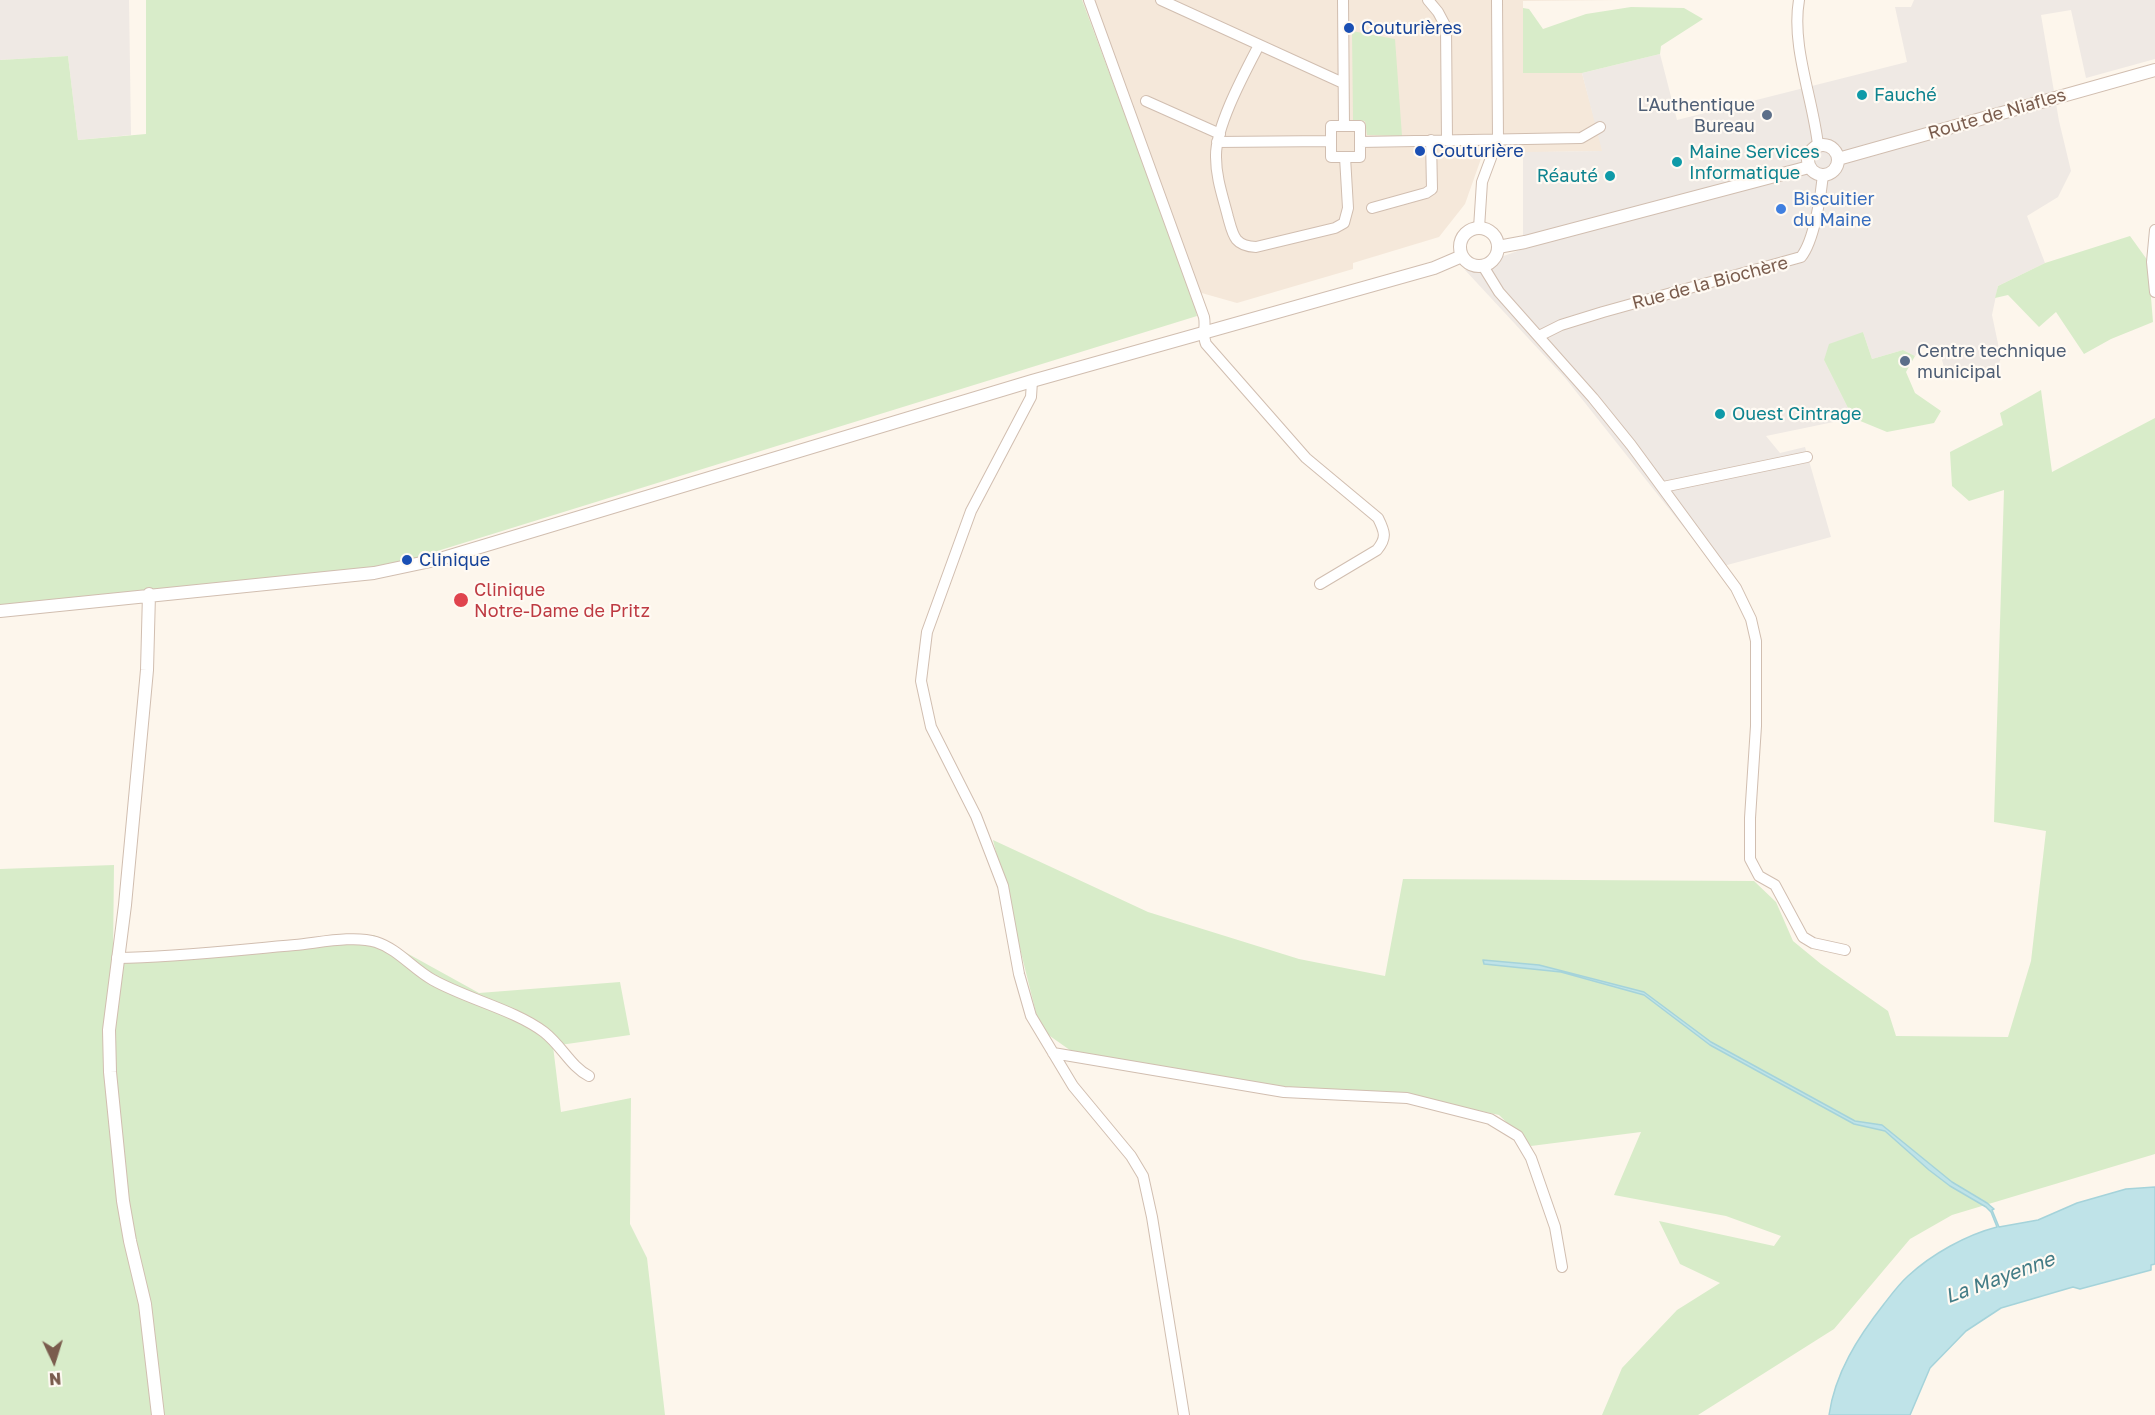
<!DOCTYPE html>
<meta charset="utf-8">
<style>
body{margin:0}
#map{position:relative;width:2155px;height:1415px;overflow:hidden;background:#fdf6ec;font-family:"Golos Text",sans-serif}
canvas{display:block}
.north{position:absolute;left:24px;top:1331px;width:60px;height:60px;-webkit-text-stroke:4px #fffaf3;paint-order:stroke;rotate:176deg;font-size:16px;font-weight:700;line-height:24px;text-align:center;color:#7a5c4d}
.north::after{content:'';display:block;margin:auto;width:21px;height:27px;background:#7a5c4d;clip-path:polygon(50% 0,100% 100%,50% 72%,0 100%)}
</style>
<div id="map">
<canvas width="2155" height="1415"></canvas>
<div class="north">N</div>
</div>
<script>
const c = document.querySelector('canvas').getContext('2d');
c.lineJoin = 'round';
function fillPath(path, color) { c.fillStyle = color; c.fill(path, 'evenodd'); }
function trace(path, color, width, dash) { c.strokeStyle = color; c.lineWidth = width; c.lineCap = dash ? 'butt' : 'round'; c.setLineDash(dash || []); c.stroke(path); }
function label(font, color, halo, rows, align = 'center') {
  c.font = font + ' "Golos Text",sans-serif'; c.lineWidth = 4.5; c.setLineDash([]); c.textBaseline = 'middle'; c.strokeStyle = halo; c.fillStyle = color; for (const [text, x, y, turn = 0] of rows) {
    c.save(); c.translate(x, y); c.rotate((+turn || 0) * Math.PI / 180); c.textAlign = isNaN(turn) ? turn : align; if (halo) c.strokeText(text, 0, 0); c.fillText(text, 0, 0); c.restore();
  }
}
const residential = new Path2D(`
 M1082,0H1620L1523,1V73H1582L1603,151L1483,153L1465,204L1439,237L1353,263V269L1237,303L1191,290Z`);
const industrial = new Path2D(`
 M0,0H129L131,135L78,140L68,56L0,60Z
 M1914,0H2155V59L2086,78L2071,10L2041,15L2059,121L2071,171L2058,197L2027,216L2045,263L1998,286L1992,315L2001,358L1997,369L1966,378H1947L1939,349L1927,345L1915,356L1903,350L1872,359L1863,332L1824,360L1853,418L1766,436L1780,453L1805,447L1831,537L1716,568L1566,379L1465,270L1523,249V152L1602,151L1582,73L1660,54L1677,120L1907,62L1895,7H1911Z`);
const green = new Path2D(`
 M146,0H1082L1191,290L1197,316L389,566L0,611V60L68,56L78,140L146,134Z
 M1631,7L1684,8L1703,19L1661,46L1660,54L1582,73H1523V8L1529,9L1543,29L1586,14Z
 M1352,31L1395,39L1402,136L1367,135L1365,121L1353,120Z
 M2130,236L2148,261L2153,322L2111,339L2084,354L2056,312L2039,327L2008,295L1995,298L1998,286L2045,263Z
 M1863,332L1872,359L1903,350L1915,356L1906,372L1915,393L1941,411L1934,423L1887,432L1853,418L1824,360L1829,344Z
 M2041,390L2052,472L2155,418V1154L1952,1215L1910,1239L1834,1329L1698,1415H1602L1622,1368L1677,1310L1720,1283L1680,1264L1659,1221L1774,1246L1781,1236L1726,1216L1614,1195L1641,1132L1531,1146L1499,1115L1410,1096L1261,1086L1074,1053L1040,1029L993,840L1148,912L1299,959L1385,976L1403,879L1754,881L1776,902L1793,941L1821,964L1888,1011L1896,1036L2008,1037L2031,961L2046,831L1994,822L2004,490L1969,501L1952,486L1950,452L2003,425L2000,413Z
 M114,865L113,955L374,935L479,993L620,982L630,1035L553,1046L561,1112L631,1098L630,1224L647,1258L665,1415H0V869Z`);
const water = new Path2D(`
 M1483,960L1539,965L1644,992L1711,1042L1855,1121L1882,1125L1952,1182L1987,1203L1994,1209L1992,1210L1999,1227L2038,1220L2077,1203L2126,1189L2155,1187V1264L2151,1265V1270L2080,1289L2073,1287L2001,1308L1966,1331L1930,1368L1910,1415H1829C1835,1373 1858,1337 1884,1304C1891,1295 1899,1284 1908,1276C1932,1254 1966,1235 1997,1227L1991,1212L1986,1207L1950,1186L1929,1170L1885,1131L1854,1124L1710,1045L1644,995L1561,972L1484,964Z`);
const minor = new Path2D(`
 M1089,0L1204,317C1206,327 1202,335 1206,344L1306,458L1378,518C1385,532 1387,538 1377,550L1320,584
 M1161,0L1343,83
 M1343,0L1344,126
 M1428,0L1438,12L1446,27L1447,140
 M1799,0C1791,46 1813,99 1818,145
 M1259,45C1245,72 1215,127 1216,157C1216,178 1223,197 1228,217C1233,235 1234,246 1256,247L1335,228L1344,223L1348,208L1345,157
 M1146,101L1220,134
 M1331,126H1360V157H1331Z
 M1217,142L1331,141
 M1360,142L1581,138L1600,127
 M1372,208L1426,193L1432,189L1431,140
 M1479,228L1482,182L1498,139L1497,0
 M2155,230L2152,262L2155,292
 M1483,266L1499,292L1593,398L1631,445L1736,588L1751,619L1756,641V726L1750,818V859L1759,876L1775,885L1803,937L1813,943L1845,950
 M1539,336L1561,325L1603,312L1801,257C1814,241 1821,196 1823,175
 M1032,381L1031,397L971,511L927,632L921,681L931,727L976,816L1003,886L1019,974L1031,1016L1073,1086L1131,1156L1143,1176L1152,1217L1184,1415
 M1663,487L1807,457
 M117,958C176,957 236,950 295,945C318,943 354,935 376,942C398,949 413,969 433,980C467,999 515,1010 544,1032C562,1046 571,1067 589,1076
 M1053,1053L1284,1092L1407,1098L1490,1119L1518,1136L1531,1158L1555,1227L1562,1267`);
const tertiary = new Path2D(`
 M1808 160a15 15 0 1 1 30 0a15 15 0 1 1-30 0Z
 M1838,159L2155,70
 M1460 247a19 19 0 1 1 38 0a19 19 0 1 1-38 0Z
 M1498,247L1525,242L1809,167
 M149,594L147,670L125,905L109,1030L110,1072L123,1201L130,1241L145,1304L158,1415
 M0,611L374,573L440,559L1032,381L1434,268L1462,256`);
const markers = [
 [1349,28,6,"#1a4fb4"],
 [1862,95,6,"#0f9aa8"],
 [1767,115,6,"#5c6f8a"],
 [1420,151,6,"#1a4fb4"],
 [1677,162,6,"#0f9aa8"],
 [1610,176,6,"#0f9aa8"],
 [1781,209,6,"#3f7fe0"],
 [1905,361,6,"#5c6f8a"],
 [1720,414,6,"#0f9aa8"],
 [407,560,6,"#1a4fb4"],
 [461,600,8,"#e0444e"]
];
const transitNames = [
 ["Couturières",1361,28],
 ["Couturière",1432,151],
 ["Clinique",419,560]
];
const cultureNames = [
 ["Fauché",1874,95],
 ["Maine Services",1689,152],
 ["Informatique",1689,173],
 ["Réauté",1598,176,"right"],
 ["Ouest Cintrage",1732,414]
];
const serviceNames = [
 ["L'Authentique",1755,105],
 ["Bureau",1755,126],
 ["Centre technique",1917,351,"left"],
 ["municipal",1917,372,"left"]
];
const streetNames = [
 ["Route de Niafles",1997,114,-16],
 ["Rue de la Biochère",1710,283,-15]
];
const shopNames = [
 ["Biscuitier",1793,199],
 ["du Maine",1793,220]
];
const healthNames = [
 ["Clinique",474,590],
 ["Notre-Dame de Pritz",474,611]
];
const waterNames = [
 ["La Mayenne",2000,1278,-20]
];
fillPath(residential, '#f5e8da');
fillPath(industrial, '#efe9e4');
fillPath(green, '#d8ecc9');
fillPath(water, '#bfe3e8');
trace(water, '#a5d3da', 1.5);
trace(minor, '#d1beb0', 12);
trace(tertiary, '#d1beb0', 14);
trace(minor, '#fff', 10);
trace(tertiary, '#fff', 12);
for (const [x, y, r, color] of markers) { const dot = new Path2D(); dot.arc(x, y, r, 0, 2 * Math.PI); c.fillStyle = color; c.fill(dot); trace(dot, '#fffaf3', 2); }
label('18px', '#164399', '#fffaf3', transitNames, 'left');
label('18px', '#0d838f', '#fffaf3', cultureNames, 'left');
label('18px', '#4e5e75', '#fffaf3', serviceNames, 'right');
label('18px', '#7a5c4d', '#fffaf3', streetNames);
label('18px', '#366cbe', '#fffaf3', shopNames, 'left');
label('18px', '#be3a42', '#fffaf3', healthNames, 'left');
label('italic 20px', '#437c86', '#fffaf3', waterNames);
</script>
